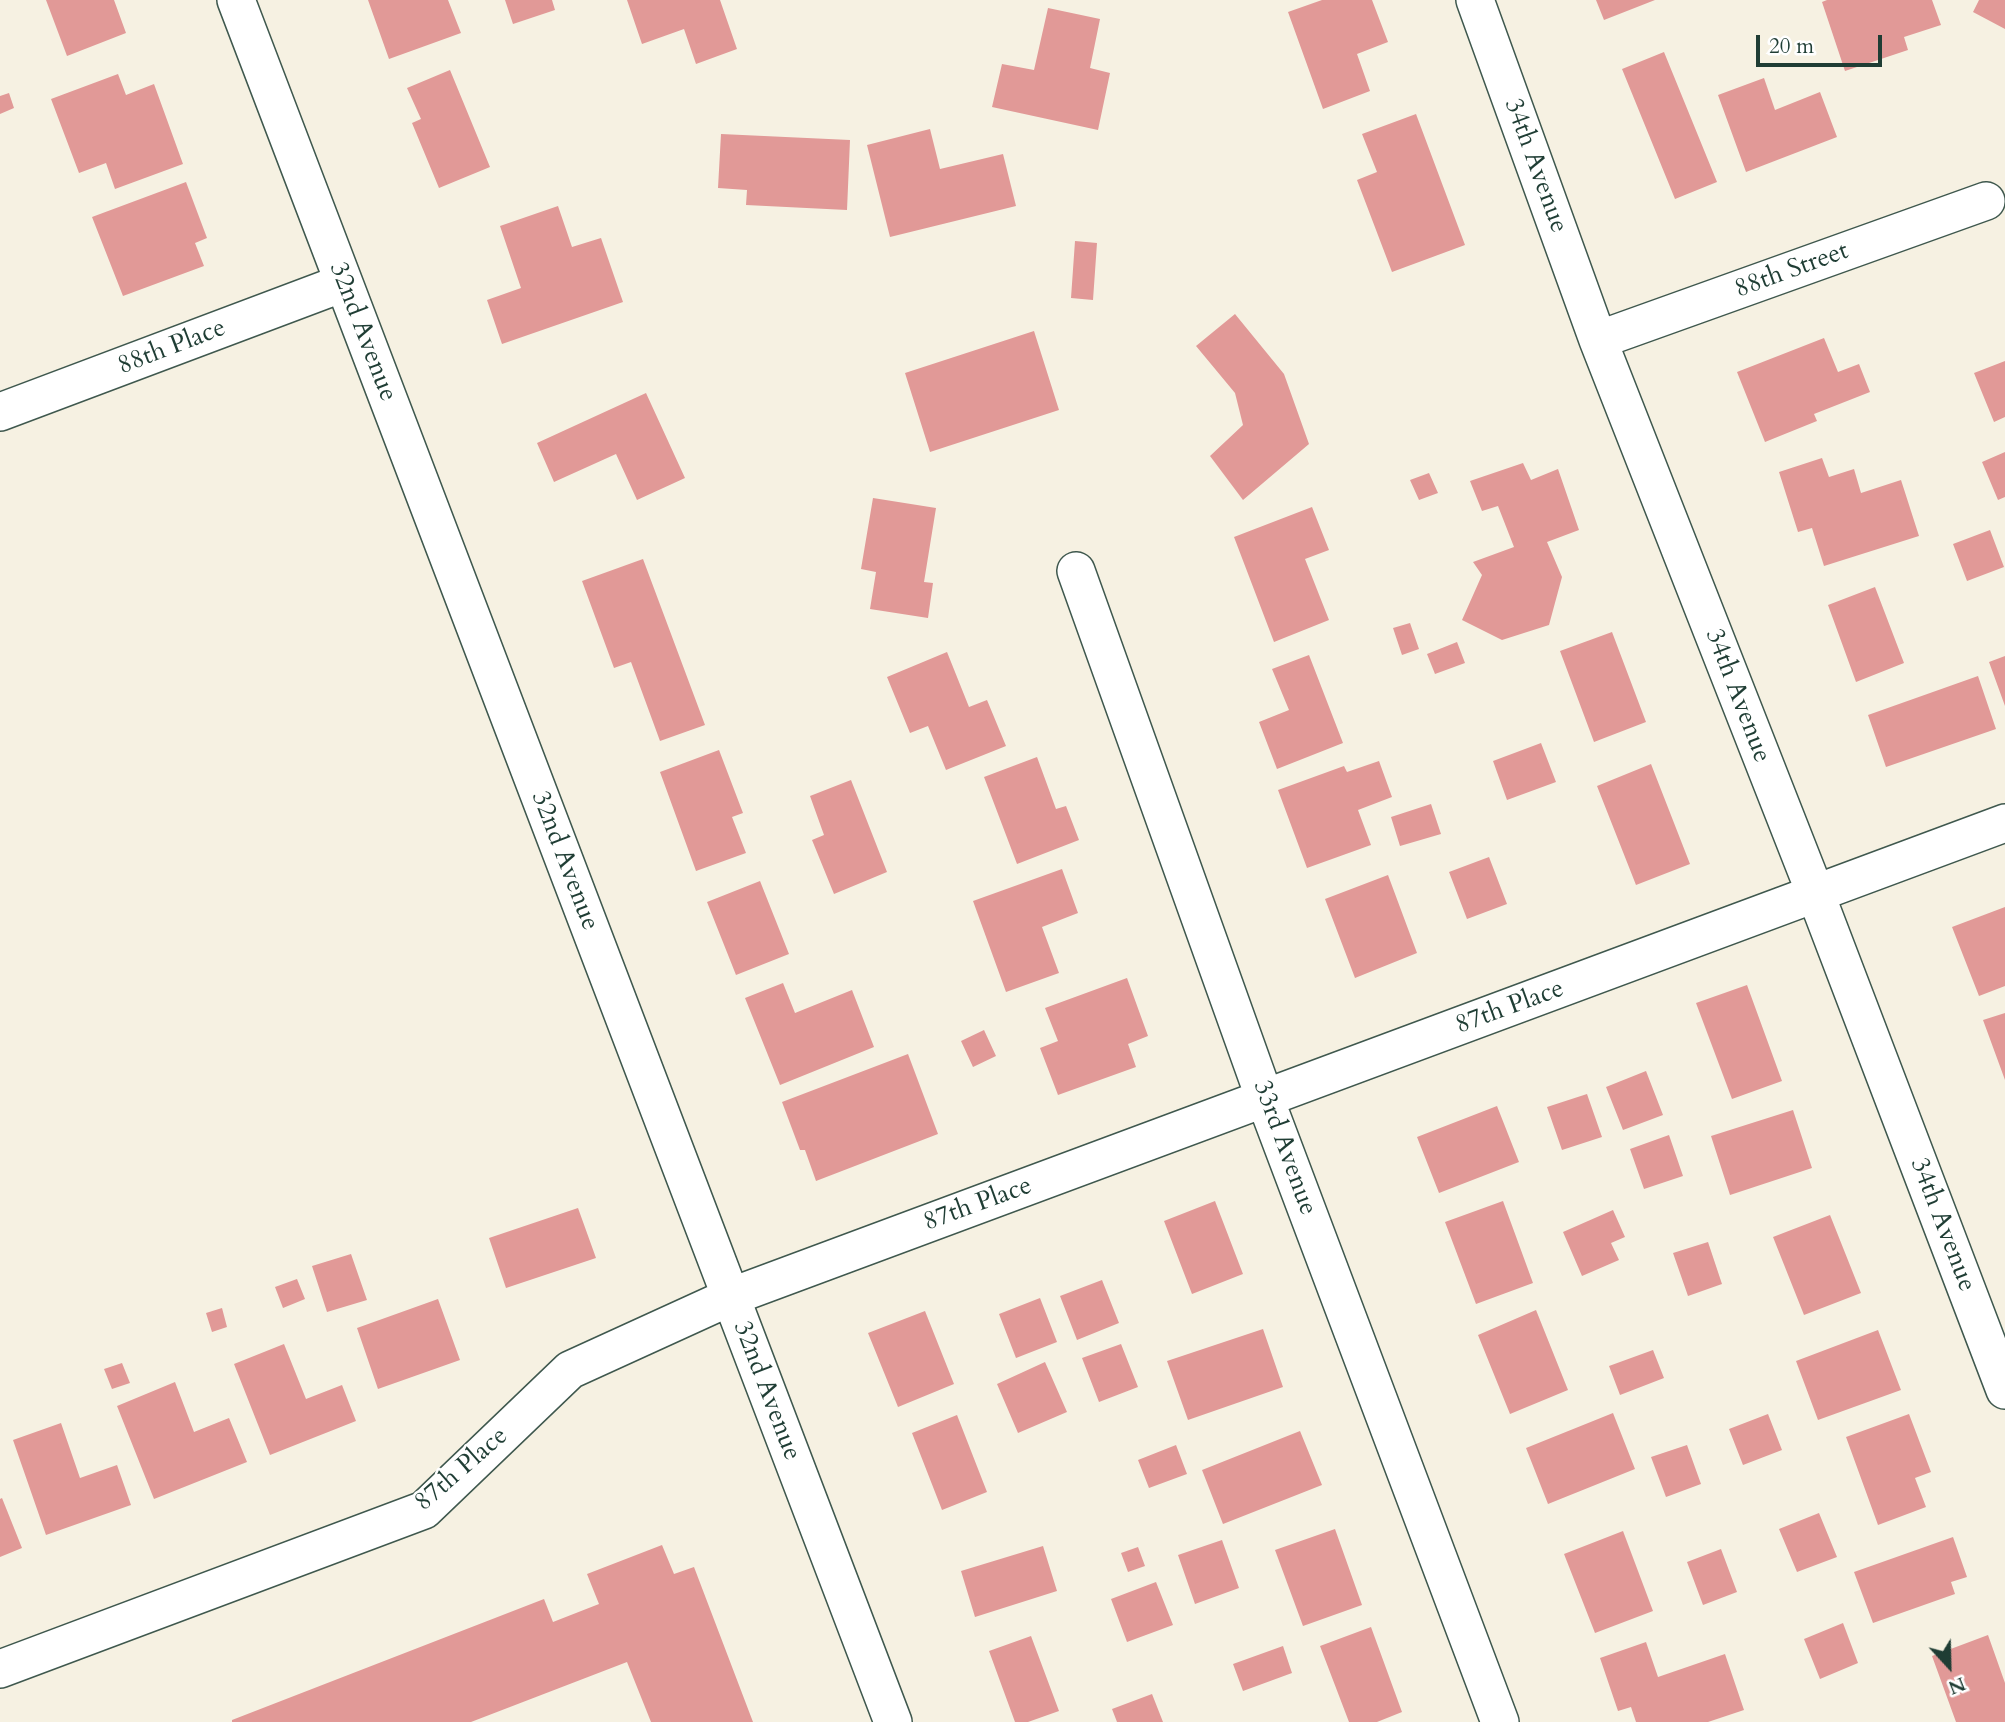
<!DOCTYPE html>
<style>
body{margin:0}
#map{position:relative;width:2005px;height:1722px;overflow:hidden;background:#f6f1e2;font-family:Cardo,serif}
canvas{display:block}
.north{position:absolute;left:1914px;top:1631px;width:70px;height:70px;-webkit-text-stroke:5px #fff;paint-order:stroke;rotate:158deg;font-size:19px;font-weight:700;line-height:28px;text-align:center;color:#1f3d34}
.north::after{content:'';display:block;margin:auto;width:24px;height:32px;background:#1f3d34;clip-path:polygon(50% 0,100% 100%,50% 72%,0 100%)}
.scale{position:absolute;left:1756px;top:35px;width:126px;height:32px;box-sizing:border-box;border:4px solid #1f3d34;border-top:0;padding-left:9px;font-size:21px;line-height:24px;white-space:nowrap;color:#1f3d34;-webkit-text-stroke:5px #fff;paint-order:stroke}
</style>
<div id="map">
<canvas width="2005" height="1722"></canvas>
<div class="north">N</div>
<div class="scale">20 m</div>
</div>
<script>
const c = document.querySelector('canvas').getContext('2d');
c.lineJoin = 'round';
function fillPath(path, color) { c.fillStyle = color; c.fill(path, 'evenodd'); }
function trace(path, color, width, dash) { c.strokeStyle = color; c.lineWidth = width; c.lineCap = dash ? 'butt' : 'round'; c.setLineDash(dash || []); c.stroke(path); }
function label(font, color, halo, rows, align = 'center') {
  c.font = font + ' Cardo,serif'; c.lineWidth = 5; c.setLineDash([]); c.textBaseline = 'middle'; c.strokeStyle = halo; c.fillStyle = color; for (const [text, x, y, turn = 0] of rows) {
    c.save(); c.translate(x, y); c.rotate((+turn || 0) * Math.PI / 180); c.textAlign = isNaN(turn) ? turn : align; if (halo) c.strokeText(text, 0, 0); c.fillText(text, 0, 0); c.restore();
  }
}
const building = new Path2D(`
 M46,0H114L126,33L67,56Z
 M368,0H448L461,33L389,59Z
 M505,0H552L555,10L513,24Z
 M627,0H720L737,49L696,64L684,29L642,44Z
 M1322,0H1372L1388,42L1357,54L1370,91L1323,109L1288,12Z
 M1596,0H1655L1604,20Z
 M1827,0H1932L1941,25L1904,37L1908,50L1845,71L1822,2Z
 M1979,0H2005V29L1973,12Z
 M1048,8L1100,19L1090,68L1110,73L1098,130L992,107L1002,64L1034,70Z
 M1664,52L1717,182L1675,199L1622,69Z
 M450,70L490,167L439,188L412,123L421,119L407,88Z
 M118,74L126,95L154,84L183,164L115,189L106,163L79,173L51,99Z
 M1764,78L1775,110L1820,92L1837,137L1746,172L1718,95Z
 M9,93L14,108L0,114V96Z
 M1416,114L1465,245L1392,272L1357,180L1377,172L1362,134Z
 M930,129L940,169L1003,154L1016,206L890,237L867,145Z
 M721,134L850,140L847,210L746,205L747,190L718,188Z
 M186,182L207,238L195,243L204,266L123,296L92,217Z
 M558,206L572,247L601,238L623,302L502,344L487,300L521,288L500,226Z
 M1075,241L1097,243L1093,300L1071,298Z
 M1235,314L1284,374L1309,444L1243,500L1210,456L1243,425L1235,393L1196,346Z
 M1034,331L1059,410L930,452L905,373Z
 M1824,338L1838,372L1859,364L1870,392L1814,414L1817,421L1765,442L1737,372Z
 M2005,361V417L1994,422L1974,373Z
 M646,393L685,478L637,500L616,454L554,482L537,443Z
 M2005,452V497L1998,500L1982,462Z
 M1822,458L1829,477L1854,469L1861,493L1901,480L1919,536L1824,566L1812,528L1798,532L1779,472Z
 M1523,463L1531,480L1558,469L1579,530L1547,542L1562,577L1549,625L1502,640L1462,620L1482,575L1473,562L1514,547L1498,506L1482,511L1470,481Z
 M1429,473L1438,493L1419,500L1410,480Z
 M873,498L936,508L924,582L933,583L928,618L870,609L876,572L861,569Z
 M1312,507L1329,550L1305,559L1329,620L1274,642L1234,537Z
 M1990,530L2004,567L1967,581L1953,544Z
 M643,559L705,725L660,741L631,662L614,668L582,581Z
 M1875,587L1904,663L1856,682L1828,605Z
 M1410,623L1419,649L1402,655L1393,628Z
 M1612,632L1646,722L1594,742L1560,651Z
 M1457,642L1465,663L1435,674L1427,654Z
 M947,652L969,707L987,700L1006,746L946,770L928,726L910,733L887,677Z
 M1309,655L1343,743L1277,769L1259,722L1289,710L1272,669Z
 M2005,656V706L1989,662Z
 M1978,676L1996,729L1886,767L1868,715Z
 M1541,743L1556,782L1507,800L1493,761Z
 M719,750L743,813L732,817L746,853L696,871L660,772Z
 M1037,757L1056,809L1066,806L1079,840L1017,864L984,777Z
 M1379,761L1392,797L1358,810L1371,845L1307,868L1278,790L1344,766L1347,772Z
 M1651,764L1690,864L1636,885L1597,786Z
 M851,780L887,872L834,894L812,840L824,835L810,796Z
 M1431,804L1441,834L1400,846L1391,817Z
 M1489,857L1507,904L1467,919L1449,872Z
 M1062,869L1078,913L1042,927L1059,973L1006,992L973,901Z
 M1388,875L1417,953L1355,978L1325,899Z
 M760,881L789,954L736,975L707,902Z
 M2005,907V986L1979,996L1952,927Z
 M1127,978L1148,1036L1128,1044L1136,1067L1058,1095L1040,1048L1058,1041L1045,1008Z
 M783,983L795,1013L852,990L874,1047L780,1085L745,998Z
 M1747,985L1782,1081L1732,1099L1696,1003Z
 M2005,1013V1080L1983,1020Z
 M984,1030L996,1056L973,1067L961,1041Z
 M908,1054L938,1134L816,1181L805,1150H800L782,1102Z
 M1646,1071L1663,1115L1623,1130L1606,1087Z
 M1587,1094L1602,1137L1562,1150L1547,1107Z
 M1497,1106L1519,1162L1439,1193L1417,1137Z
 M1793,1110L1812,1168L1730,1195L1711,1136Z
 M1669,1135L1683,1176L1644,1189L1630,1149Z
 M1215,1201L1243,1274L1192,1294L1164,1221Z
 M1503,1201L1533,1283L1476,1304L1445,1222Z
 M578,1208L596,1258L506,1288L489,1238Z
 M1613,1210L1625,1237L1611,1243L1619,1260L1582,1276L1563,1232Z
 M1830,1215L1861,1293L1804,1315L1773,1237Z
 M1708,1242L1722,1284L1688,1296L1673,1253Z
 M351,1254L367,1300L327,1312L312,1266Z
 M297,1279L305,1299L283,1308L275,1287Z
 M1102,1280L1119,1323L1077,1340L1060,1296Z
 M1040,1298L1057,1342L1016,1358L999,1314Z
 M438,1299L460,1360L378,1389L357,1328Z
 M222,1308L227,1327L212,1332L206,1313Z
 M1536,1310L1568,1390L1510,1414L1478,1335Z
 M925,1311L954,1384L898,1407L868,1333Z
 M1263,1329L1283,1387L1188,1420L1167,1361Z
 M1878,1330L1901,1390L1818,1420L1796,1361Z
 M284,1344L306,1399L342,1385L356,1421L270,1455L234,1364Z
 M1121,1344L1138,1387L1099,1402L1082,1358Z
 M1653,1350L1664,1378L1620,1395L1609,1366Z
 M1045,1362L1067,1412L1018,1433L997,1384Z
 M122,1363L130,1383L112,1389L104,1369Z
 M175,1382L194,1432L229,1418L247,1462L154,1499L117,1406Z
 M1613,1413L1635,1469L1548,1504L1526,1448Z
 M1768,1414L1782,1450L1743,1465L1729,1429Z
 M1909,1414L1931,1472L1915,1478L1926,1507L1878,1525L1846,1437Z
 M957,1415L987,1492L942,1510L912,1433Z
 M61,1423L80,1478L117,1465L131,1505L46,1535L13,1440Z
 M1300,1431L1322,1485L1223,1524L1202,1470Z
 M1176,1445L1187,1474L1149,1488L1138,1460Z
 M1687,1445L1701,1484L1666,1497L1651,1457Z
 M2,1498L22,1548L0,1557V1499Z
 M1819,1513L1837,1557L1797,1572L1779,1529Z
 M1335,1529L1362,1605L1303,1626L1275,1550Z
 M1623,1531L1653,1611L1595,1633L1564,1554Z
 M1953,1537L1967,1577L1951,1582L1955,1594L1873,1623L1854,1572Z
 M1222,1540L1239,1588L1195,1604L1178,1555Z
 M662,1545L674,1574L694,1567L753,1722H651L627,1662L471,1722H232V1720L544,1599L553,1622L599,1604L587,1574Z
 M1043,1546L1057,1591L975,1617L961,1571Z
 M1138,1547L1145,1566L1128,1572L1121,1553Z
 M1721,1549L1737,1592L1703,1605L1687,1562Z
 M1156,1582L1173,1625L1127,1642L1111,1599Z
 M1843,1623L1858,1663L1820,1679L1804,1639Z
 M1371,1627L1402,1712L1377,1722H1349L1320,1646Z
 M1988,1635L2005,1683V1722H1956L1932,1656Z
 M1031,1636L1059,1711L1028,1722H1015L989,1651Z
 M1646,1642L1658,1677L1725,1654L1744,1710L1708,1722H1636L1631,1707L1618,1711L1600,1658Z
 M1283,1646L1292,1673L1243,1691L1233,1664Z
 M1152,1694L1163,1722H1117L1112,1709Z`);
const street = new Path2D(`
 M236,0L893,1722
 M1475,0L1598,340L1816,895L2005,1390
 M1598,340L1986,201
 M0,412L343,283
 M1076,571L1265,1099L1500,1722
 M0,1669L424,1510L570,1370L730,1297L2005,823`);
const streetNames = [
 ["34th Avenue",1535,166,70],
 ["88th Street",1792,271,-20],
 ["32nd Avenue",362,332,69],
 ["88th Place",172,348,-21],
 ["34th Avenue",1737,696,69],
 ["32nd Avenue",564,861,69],
 ["87th Place",1510,1008,-20],
 ["33rd Avenue",1284,1148,70],
 ["87th Place",978,1205,-20],
 ["34th Avenue",1942,1225,69],
 ["32nd Avenue",766,1391,69],
 ["87th Place",462,1470,-41]
];
fillPath(building, '#e19997');
trace(street, '#3f584e', 40);
trace(street, '#fff', 37);
label('26px', '#1f3d34', '#fff', streetNames);
</script>
